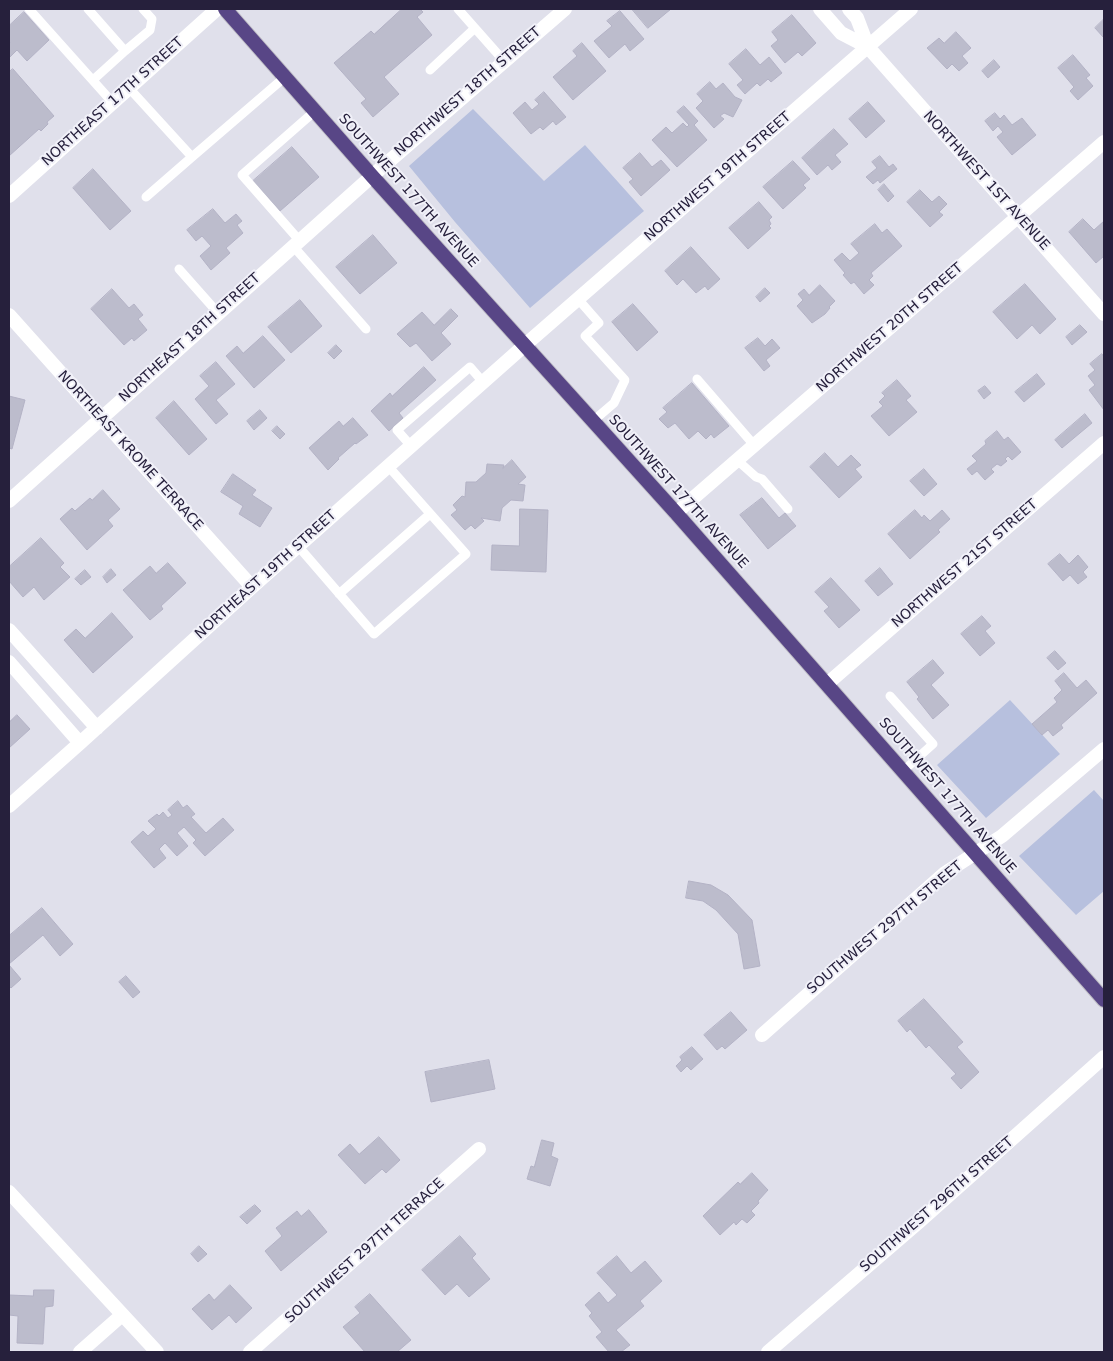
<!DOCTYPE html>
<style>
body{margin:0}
#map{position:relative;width:1113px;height:1361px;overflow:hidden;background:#e0e0eb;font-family:"DejaVu Sans",sans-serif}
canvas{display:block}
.frame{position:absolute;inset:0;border:10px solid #26203c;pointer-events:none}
</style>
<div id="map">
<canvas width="1113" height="1361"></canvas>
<div class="frame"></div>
</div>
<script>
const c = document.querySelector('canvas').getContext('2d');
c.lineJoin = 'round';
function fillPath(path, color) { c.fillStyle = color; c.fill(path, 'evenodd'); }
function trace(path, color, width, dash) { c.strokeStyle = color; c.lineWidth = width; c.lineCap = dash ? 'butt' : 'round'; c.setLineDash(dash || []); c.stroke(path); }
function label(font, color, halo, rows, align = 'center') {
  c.font = font + ' "DejaVu Sans",sans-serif'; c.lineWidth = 4; c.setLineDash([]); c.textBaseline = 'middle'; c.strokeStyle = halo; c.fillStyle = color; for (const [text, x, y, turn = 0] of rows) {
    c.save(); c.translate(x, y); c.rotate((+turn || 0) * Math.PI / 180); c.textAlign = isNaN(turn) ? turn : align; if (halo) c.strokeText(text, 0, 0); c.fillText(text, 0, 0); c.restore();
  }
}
const green = new Path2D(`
 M473,109L544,181L585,145L644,211L530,308L455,222L409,166Z
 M1010,700L1060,754L986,818L937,765Z
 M1094,790L1104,801V891L1076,915L1019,856Z`);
const building = new Path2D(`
 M402,9H420L423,12L417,17L432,35L384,77L399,94L373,117L361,103L366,99L334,63L371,31L374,34Z
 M632,9H671L648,28Z
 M620,11L644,39L630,51L625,44L609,58L594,41L612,26L607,21Z
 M24,12L49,40L27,61L17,50L9,58V44L10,42L9,41V26Z
 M792,15L816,43L802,56L798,52L785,63L771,46L778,40L772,32Z
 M1104,19V38L1095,28Z
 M956,32L971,48L962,56L968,63L959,71L952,64L947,69L927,48L939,38L944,43Z
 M582,43L606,71L573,100L553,77L577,56L573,51Z
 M746,49L760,65L769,57L782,73L771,82L768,79L760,86L757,83L745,94L737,85L743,80L729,64Z
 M1073,55L1090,75L1086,78L1093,86L1078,100L1070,91L1074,87L1058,68Z
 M994,60L1000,67L988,78L982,71Z
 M13,69L54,116L47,122L48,124L41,131L39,129L9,156V72Z
 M710,82L716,89L723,83L735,97L742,100L733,117L724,113L720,116L724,119L714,128L696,108L703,101L697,94Z
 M544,92L566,117L556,125L553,121L543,130L540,127L531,134L513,113L525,102L532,110L539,104L535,100Z
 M868,102L885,121L866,138L849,119Z
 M684,106L698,121L694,125L707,140L677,167L652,140L666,127L672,133L683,123L687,127L689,125L677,112Z
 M995,113L1000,119L1004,115L1012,125L1022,118L1036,135L1012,155L997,137L1003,132L998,126L993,131L985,121Z
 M834,129L848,144L835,155L841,162L832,170L828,165L817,175L802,158Z
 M292,147L319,177L280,211L253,181Z
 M640,153L652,167L661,160L670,170L641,196L629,182L633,179L623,168Z
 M880,156L889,167L893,164L897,169L880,183L878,180L873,184L866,177L877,168L872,162Z
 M793,161L810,179L803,185L806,188L783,209L763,187Z
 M93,169L131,211L110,230L73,188Z
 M884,184L894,196L888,202L878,190Z
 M920,190L932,202L939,196L947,204L939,212L943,215L930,227L907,202Z
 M759,202L772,217L769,220L771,224L769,226L771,228L748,249L729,228Z
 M213,209L225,223L236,214L242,221L237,225L243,233L226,248L230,253L211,270L200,256L211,246L202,236L196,241L187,230Z
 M1083,219L1094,230L1104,221V256L1096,263L1069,232Z
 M875,224L882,233L887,229L902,246L871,273L873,276L869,280L874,285L864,294L854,282L851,284L843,275L845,273L834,260L842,253L850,261L859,253L851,244Z
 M373,235L397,263L360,294L336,267Z
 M691,247L720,279L708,290L705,286L696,293L683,279L677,285L665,271Z
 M1025,284L1056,319L1040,334L1032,325L1017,339L993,312Z
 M820,285L835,301L829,307L830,308L825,314L812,323L797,306L803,300L798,294L804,289L809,295Z
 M765,288L770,293L760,302L756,297Z
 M112,289L129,308L134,304L143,315L138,319L147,330L134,341L132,338L124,345L91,309Z
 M300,300L322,326L291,353L268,327Z
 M633,304L658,332L637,351L612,322Z
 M451,309L458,316L441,333L451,344L432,361L416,343L410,347L397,334L422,312L434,325Z
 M1080,325L1087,332L1072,345L1066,337Z
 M263,336L285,360L254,388L226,356L237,346L243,353Z
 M758,338L765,346L772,339L780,348L766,360L770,366L764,371L745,348Z
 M336,345L342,351L334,359L328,353Z
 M1102,354L1104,357V410L1089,390L1095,385L1088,376L1095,370L1090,364Z
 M216,362L235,384L216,400L228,414L216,424L195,399L209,386L200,376Z
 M424,367L436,380L399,413L403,418L389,431L371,411L390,393L392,396Z
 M1037,374L1045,384L1024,402L1015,392Z
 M897,380L911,396L906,400L917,412L889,436L871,416L883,406L879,402L885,396L882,393Z
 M692,383L729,426L714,438L711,434L706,439L698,431L689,439L675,423L668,428L659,419L667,412L663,408Z
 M985,386L991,393L984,399L978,391Z
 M9,396L25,400L12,449L9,448Z
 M174,401L207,439L189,455L156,418Z
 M260,410L267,418L254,430L247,421Z
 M1085,414L1092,423L1062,448L1055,440Z
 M353,418L368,435L356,444L355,443L338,458L339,459L328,470L309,448L339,421L343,426Z
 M277,426L285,434L280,439L272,431Z
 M997,431L1004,440L1008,437L1021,452L1012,460L1008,456L1005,459L1007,461L1001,466L997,464L991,469L994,472L985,480L977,471L972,475L967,469L977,461L972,456L986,444L985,441Z
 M825,453L838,467L851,455L861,465L855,469L862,477L839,498L810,467Z
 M512,460L526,477L518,484L525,485L523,501L511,500L502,508L500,521L481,518L484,521L475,529L471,525L465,530L451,515L457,510L453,505L462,496L465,497L466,482H476L486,473L487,464L504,465L503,468Z
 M924,469L937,484L924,496L910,481Z
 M233,474L256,490L252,495L272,508L260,527L239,514L243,506L221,492Z
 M103,490L120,509L108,520L113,526L87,550L60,519L72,508L75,511L90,498L92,500Z
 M762,498L779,518L785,513L796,526L768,549L740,515Z
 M520,509L548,510L546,572L491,570L492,545L519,546Z
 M915,510L922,518L924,515L930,521L942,510L950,519L938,530L940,532L910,559L888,534Z
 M41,538L64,563L60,567L70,577L44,600L34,587L23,597L9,581V567Z
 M1060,554L1069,564L1078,555L1088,567L1083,572L1087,577L1078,584L1070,575L1063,581L1048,564Z
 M168,563L186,583L161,606L163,609L150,620L123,590L150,566L156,573Z
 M880,568L893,584L878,596L865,581Z
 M111,569L116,575L107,583L103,577Z
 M85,570L91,577L81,585L75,579Z
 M831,578L860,610L839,628L824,611L829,607L815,592Z
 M112,613L133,637L93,673L64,640L76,629L85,638Z
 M982,616L991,626L985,631L995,643L980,656L961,634Z
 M1055,651L1066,663L1058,670L1047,658Z
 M933,660L944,673L931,685L949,705L933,719L917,699L919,697L907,682Z
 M1064,673L1077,688L1086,680L1097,693L1061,725L1063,728L1053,736L1048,730L1042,735L1032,724L1057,702L1054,698L1062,690L1055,681Z
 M17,715L30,729L9,748V719L10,721Z
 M178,801L183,808L187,805L195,814L191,817L206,833L223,818L234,830L205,856L193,843L196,840L184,827L177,833L188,846L177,856L165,843L159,849L166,858L154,868L131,842L143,831L148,836L156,829L148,821L157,814L159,816L163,812L168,818L172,815L168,810Z
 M689,881L711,885L728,895L752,920L760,966L744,969L738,934L716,910L703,901L686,898Z
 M42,908L73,944L60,956L43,935L9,964V936Z
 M9,965L21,979L11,988L9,986Z
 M126,976L140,992L133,998L119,982Z
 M924,999L963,1042L957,1047L979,1072L961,1089L951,1078L956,1074L929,1045L926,1048L910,1029L907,1032L898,1021Z
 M731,1012L747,1030L725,1049L722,1046L717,1050L704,1035Z
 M692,1047L703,1059L691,1070L687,1066L681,1072L676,1066L682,1060L680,1057Z
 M489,1060L495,1089L431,1102L425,1072Z
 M379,1137L400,1160L386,1173L382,1169L365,1184L338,1155L350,1144L359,1154Z
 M542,1140L554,1143L551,1156L558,1159L550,1186L527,1179L531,1166L534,1167Z
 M752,1173L768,1190L758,1201L759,1203L751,1211L755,1215L747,1223L742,1219L736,1225L734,1222L720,1235L703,1216L738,1182L740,1184Z
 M255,1205L261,1211L247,1224L240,1217Z
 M309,1210L327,1232L281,1271L265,1251L282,1236L276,1228L297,1211L301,1216Z
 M460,1236L476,1254L472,1258L490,1279L469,1297L457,1284L445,1295L422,1270Z
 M199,1246L207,1254L198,1262L191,1254Z
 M617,1256L631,1273L645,1261L662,1281L640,1301L644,1306L616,1330L630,1345L621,1352H609L596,1337L602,1332L589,1316L592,1313L585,1305L599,1292L608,1303L617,1295L597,1273Z
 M230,1285L252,1308L236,1323L229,1315L212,1330L192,1309L209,1294L214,1300Z
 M34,1290H54L53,1306L45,1307L43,1344L17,1343L18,1316L9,1315V1295L33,1296Z
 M370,1294L411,1340L397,1352H365L343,1327L360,1313L355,1307Z`);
const service = new Path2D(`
 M29,9L113,103
 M88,9L125,51L93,80
 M458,9L504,61
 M125,51L150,30L152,19L143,9
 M430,70L475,28
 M129,88L192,157L285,77
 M146,197L192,157
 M299,240L242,175L315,111
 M293,246L366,329
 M179,269L218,313
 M578,299L599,323L585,336L625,380L614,403L593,421
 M697,379L754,445
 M411,446L397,430L470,367L483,382
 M737,460L756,477L762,479L788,509
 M298,546L374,634L466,554L388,466
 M339,594L430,514
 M890,696L933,744L903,771`);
const minor = new Path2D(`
 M820,9L841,33L868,47
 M849,9L857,18L868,47L1104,314
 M9,196L217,9
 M9,315L252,587
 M9,501L372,176L565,9
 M676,513L1104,142
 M9,630L97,728
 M9,662L80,743
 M827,684L1104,443
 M9,806L80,743L252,587L525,345L911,9
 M762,1035L945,873L1002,836L1104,749
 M9,1192L157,1352
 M80,1352L122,1315
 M250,1352L479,1149`);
const tertiary = new Path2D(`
 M768,1352L920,1221L1104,1057`);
const trunk = new Path2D(`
 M225,9L372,176L676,513L1104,1000`);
const streetNames = [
 ["NORTHWEST 18TH STREET",468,92,-41],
 ["NORTHEAST 17TH STREET",113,102,-42],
 ["NORTHWEST 19TH STREET",718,177,-41],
 ["NORTHWEST 1ST AVENUE",986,181,48],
 ["SOUTHWEST 177TH AVENUE",408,191,48],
 ["NORTHWEST 20TH STREET",890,328,-41],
 ["NORTHEAST 18TH STREET",190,338,-42],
 ["NORTHEAST KROME TERRACE",130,451,48],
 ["SOUTHWEST 177TH AVENUE",678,492,48],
 ["NORTHWEST 21ST STREET",965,564,-41],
 ["NORTHEAST 19TH STREET",266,575,-42],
 ["SOUTHWEST 177TH AVENUE",947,796,49],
 ["SOUTHWEST 297TH STREET",885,928,-40],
 ["SOUTHWEST 296TH STREET",937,1205,-41],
 ["SOUTHWEST 297TH TERRACE",365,1251,-42]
];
fillPath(green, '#b7c0de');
fillPath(building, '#bcbccc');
trace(building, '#b3b2c5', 1);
trace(trunk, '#bebcc4', 16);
trace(service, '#fff', 9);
trace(minor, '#fff', 14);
trace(tertiary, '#fff', 14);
trace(trunk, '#584686', 14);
label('14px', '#26203c', '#f0f0f8', streetNames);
</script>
